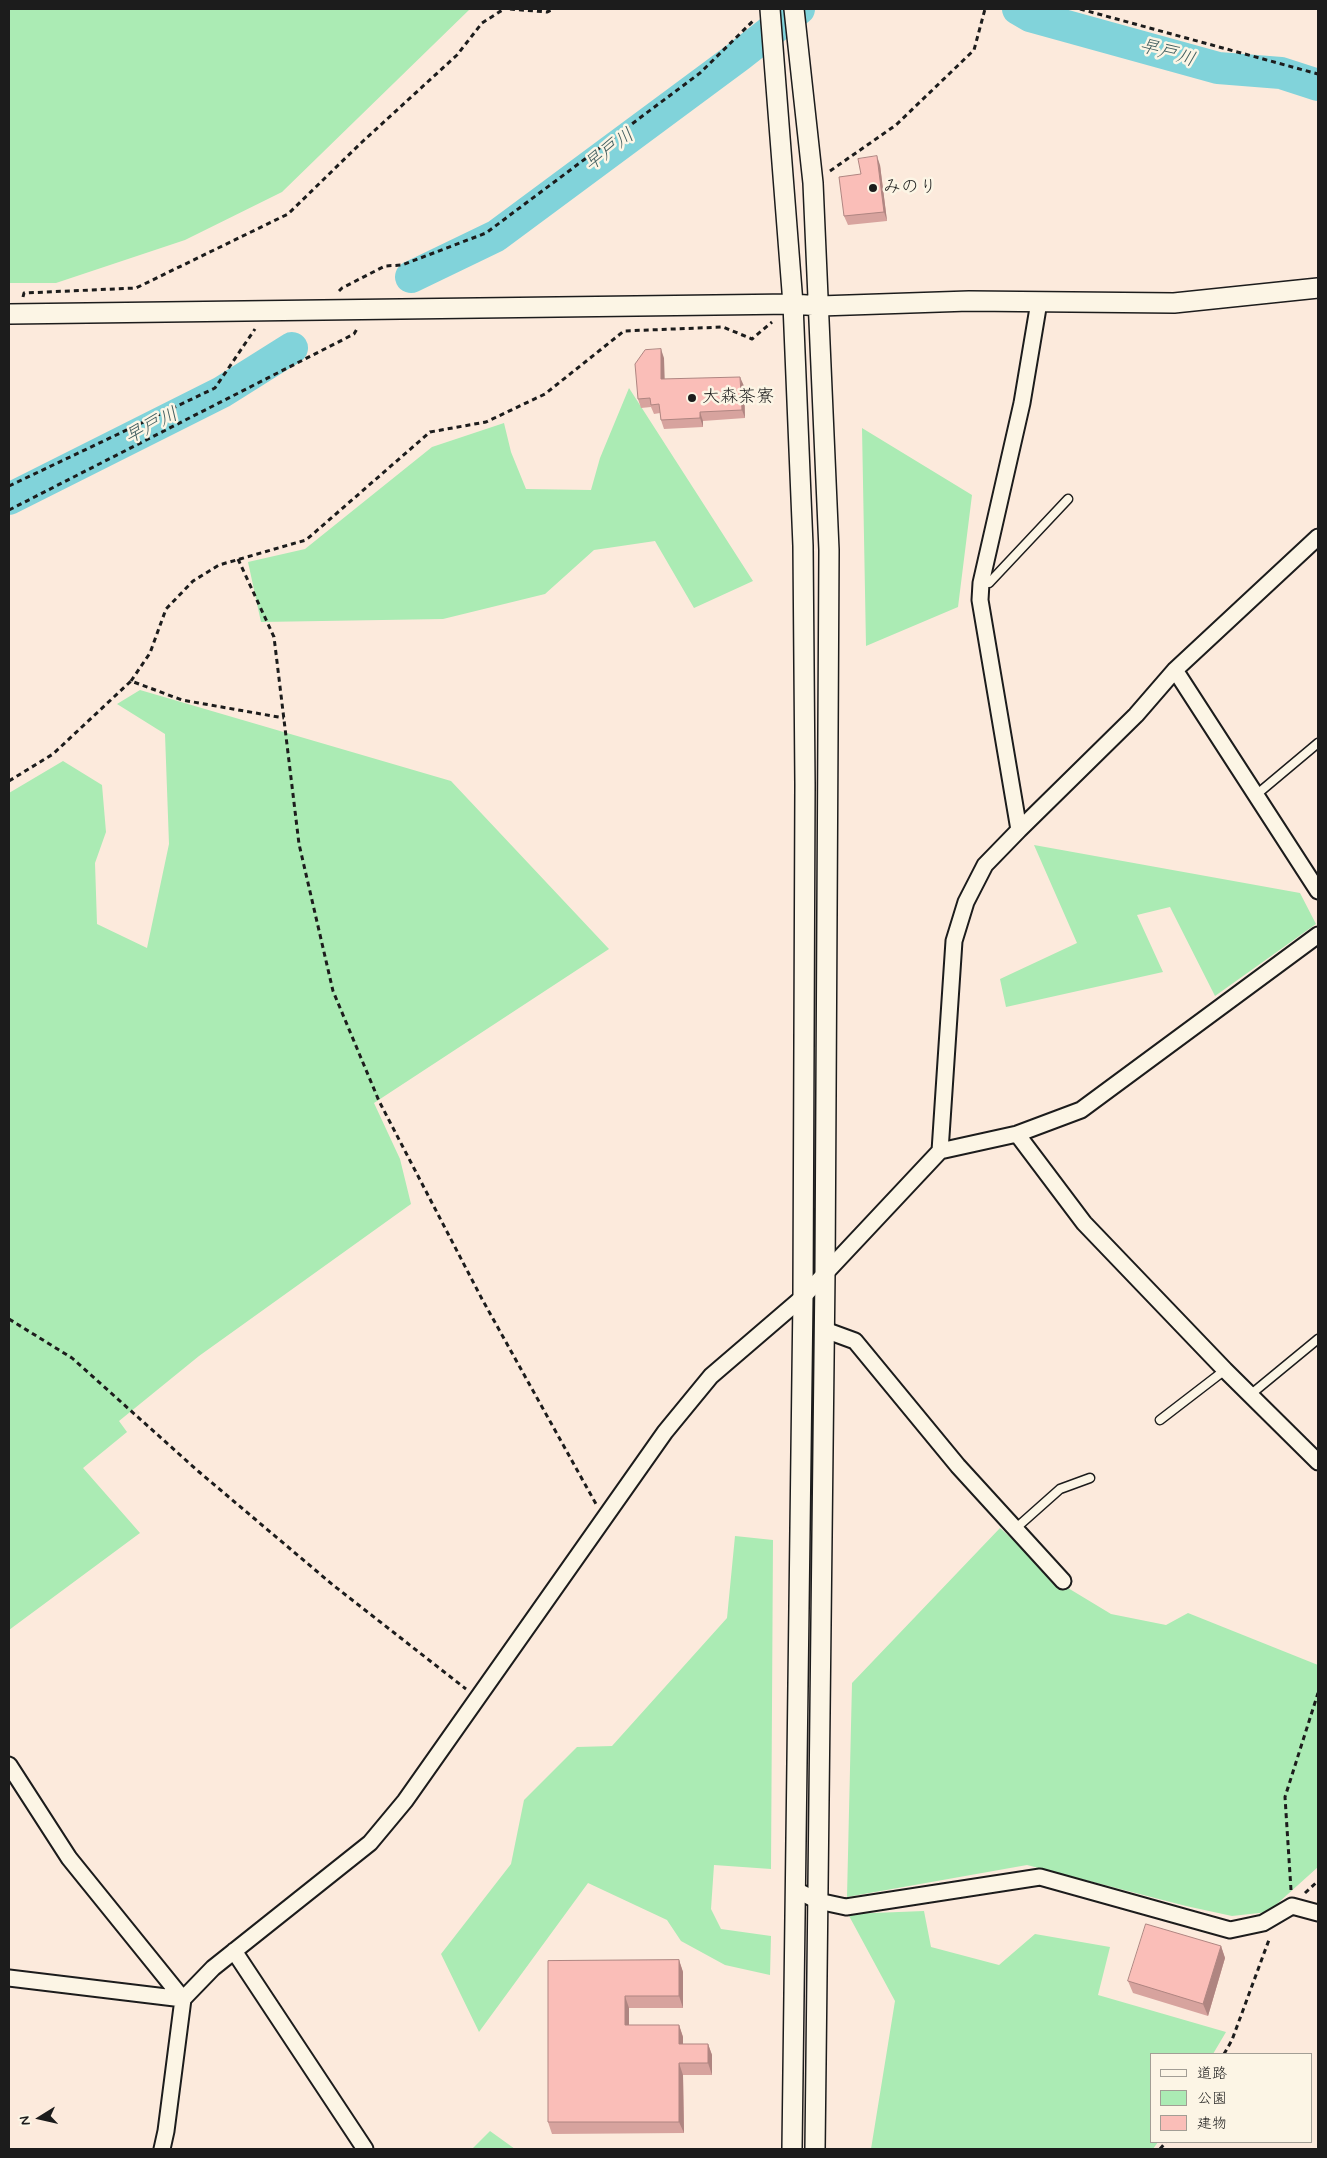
<!DOCTYPE html>
<meta charset="utf-8">
<style>
body{margin:0}
#map{position:relative;width:1327px;height:2158px;overflow:hidden;background:#fceadc;font-family:Mynerve,"Klee One",sans-serif}
canvas{display:block}
.frame{position:absolute;inset:0;border:10px solid #1c1c1c;pointer-events:none}
.legend{position:absolute;left:1150px;top:2053px;width:162px;height:90px;box-sizing:border-box;background:#fcf5e5;border:1px solid #a29e95;margin:0;padding:6px 9px;list-style:none;font-size:15px;color:#1c1c1c}
.legend li{display:flex;align-items:center;gap:10px;height:25px}
.legend b{width:25px;border:1px solid #a29e95}
.north{position:absolute;left:15px;top:2093px;width:50px;height:50px;-webkit-text-stroke:4px #fcf5e5;paint-order:stroke;rotate:260deg;font-size:14px;font-weight:700;line-height:20px;text-align:center;color:#1c1c1c}
.north::after{content:'';display:block;margin:auto;width:18px;height:22px;background:#1c1c1c;clip-path:polygon(50% 0,100% 100%,50% 72%,0 100%)}
</style>
<div id="map">
<canvas width="1327" height="2158"></canvas>
<div class="frame"></div>
<ul class="legend">
<li><b style="height:6px;background:#fcf5e5"></b>道路</li>
<li><b style="height:14px;background:#abebb4"></b>公園</li>
<li><b style="height:14px;background:#fabeb8"></b>建物</li>
</ul>
<div class="north">N</div>
</div>
<script>
const c = document.querySelector('canvas').getContext('2d');
c.lineJoin = 'round';
function fillPath(path, color) { c.fillStyle = color; c.fill(path, 'evenodd'); }
function trace(path, color, width, dash) { c.strokeStyle = color; c.lineWidth = width; c.lineCap = dash ? 'butt' : 'round'; c.setLineDash(dash || []); c.stroke(path); }
function label(font, color, halo, rows, align = 'center') {
  c.font = font + ' Mynerve,"Klee One",sans-serif'; c.lineWidth = 5; c.setLineDash([]); c.textBaseline = 'middle'; c.strokeStyle = halo; c.fillStyle = color; for (const [text, x, y, turn = 0] of rows) {
    c.save(); c.translate(x, y); c.rotate((+turn || 0) * Math.PI / 180); c.textAlign = isNaN(turn) ? turn : align; if (halo) c.strokeText(text, 0, 0); c.fillText(text, 0, 0); c.restore();
  }
}
const green = new Path2D(`
 M9,9H470L282,192L185,240L56,283H9Z
 M629,388L753,581L694,608L655,541L594,550L545,594L443,619L261,622L248,562L305,549L432,447L504,423L511,452L526,489L591,490L600,458Z
 M862,428L972,495L958,607L866,646Z
 M140,690L451,781L609,949L374,1103L400,1159L411,1204L199,1356L119,1421L127,1432L83,1468L140,1533L9,1630V793L63,761L102,785L106,832L95,863L97,924L147,948L169,844L165,734L117,704Z
 M1034,845L1300,893L1316,924L1215,996L1170,907L1137,915L1163,972L1006,1007L1000,979L1077,943Z
 M1000,1528L1063,1585L1111,1614L1166,1625L1188,1613L1318,1665V1867L1268,1912L1232,1916L1186,1906L1027,1865L847,1897L852,1683Z
 M735,1536L773,1540L771,1869L714,1865L711,1909L721,1929L771,1936L770,1975L725,1965L681,1941L667,1920L588,1883L479,2032L441,1954L511,1864L524,1800L577,1747L612,1746L727,1618Z
 M924,1911L931,1947L999,1965L1035,1934L1110,1947L1098,1995L1226,2032L1213,2054H1151V2142H1158L1153,2149H871L895,2001L848,1914Z
 M490,2131L515,2149H472Z`);
const river = new Path2D(`
 M1018,9L1030,16L1218,68L1281,73L1318,85
 M411,277L496,236L739,56L799,9
 M9,499L222,392L292,348`);
const path = new Path2D(`
 M510,9L547,12L554,9
 M1080,9L1318,74
 M830,171L896,125L974,50L985,9
 M339,291L342,288L385,266L402,265L486,233L700,73L753,21
 M23,297L24,293L136,288L288,214L361,143L457,55L482,23L504,9
 M9,486L215,388L255,329
 M9,510L354,334L358,327
 M238,559L274,637L299,844L333,991L379,1101L482,1299L596,1504
 M131,681L150,653L166,609L193,581L219,565L306,540L430,432L486,422L545,394L624,331L723,327L752,339L772,322
 M9,781L53,754L131,681L182,700L284,718
 M9,1319L72,1358L198,1471L333,1585L466,1689
 M1291,1890L1285,1797L1318,1693
 M1305,1893L1318,1881
 M1224,2054L1232,2040L1270,1937
 M1160,2149L1166,2142`);
const service = new Path2D(`
 M981,583H989L1068,499
 M1256,795L1318,743
 M1250,1395L1318,1339
 M1160,1420L1225,1370
 M1015,1529L1060,1489L1090,1478`);
const minor = new Path2D(`
 M1175,670L1318,891
 M1019,830L980,600L981,583L1022,403L1039,302
 M1017,1134L1084,1223L1225,1370L1318,1462
 M940,1151L954,941L966,902L985,865L1019,830L1136,715L1175,670L1318,537
 M825,1330L855,1341L958,1466L1063,1581
 M9,1765L69,1858L183,1999
 M796,1890L818,1901L846,1907L1040,1877L1230,1930L1263,1923L1292,1906L1318,1913
 M234,1951L365,2149
 M9,1978L183,1999
 M162,2149L166,2131L183,1999L213,1968L370,1843L405,1801L665,1432L711,1376L803,1297L940,1151L1017,1134L1081,1110L1318,935`);
const tertiary = new Path2D(`
 M770,9L793,304L803,546L805,785L803,1297L792,2149
 M794,9L813,183L829,550L825,1273L815,2149
 M9,314L793,304L820,306L969,301L1174,303L1318,288`);
const wall = new Path2D(`
 M880,165L887,221L848,225L844,216L861,174Z
 M664,358V379L744,386L745,418L703,421V427L664,429L661,420L660,413L654,414L651,407L641,408L638,399Z
 M1221,1946L1225,1958L1208,2016L1133,1993L1128,1981Z
 M679,1960L683,1972V2008H629V2025H679L683,2037V2044H708L712,2055V2075H683L684,2133L552,2134L548,2122V1961Z`);
const shadedWall = new Path2D(`
 M877,156L880,165L887,221L884,212Z
 M661,349L664,358L665,388L661,379Z
 M740,377L744,386L745,418L742,410Z
 M700,412L703,421V427L700,418Z
 M1221,1946L1225,1958L1208,2016L1203,2004Z
 M679,1960L683,1972V2008L679,1996Z
 M625,1996L629,2008V2037L625,2025Z
 M679,2025L683,2037V2055L679,2044Z
 M708,2044L712,2055V2075L708,2063Z
 M679,2063L683,2075L684,2133L679,2122Z`);
const building = new Path2D(`
 M877,156L884,212L844,216L839,177L861,174L858,159Z
 M661,349V379L740,377L742,410L700,412V418L661,420L659,404L651,405L650,398L638,399L635,364L645,350Z
 M1146,1924L1221,1946L1203,2004L1128,1981Z
 M679,1960V1996H625V2025H679V2044H708V2063H679V2122H548V1961Z`);
const markers = [
 [873,188,5,"#1c1c1c"],
 [692,398,5,"#1c1c1c"]
];
const poiNames = [
 ["みのり",883,188],
 ["大森茶寮",702,398]
];
const waterNames = [
 ["早戸川",1167,54,16],
 ["早戸川",610,151,-37],
 ["早戸川",152,427,-27]
];
fillPath(green, '#abebb4');
trace(river, '#81d3da', 32);
trace(service, '#1c1c1c', 11);
trace(minor, '#1c1c1c', 19);
trace(tertiary, '#1c1c1c', 22);
trace(path, '#1c1c1c', 3, [5, 4]);
trace(service, '#fcf5e5', 8);
trace(minor, '#fcf5e5', 15);
trace(tertiary, '#fcf5e5', 19);
fillPath(wall, '#d7a39e');
fillPath(shadedWall, '#af8581');
fillPath(building, '#fabeb8');
trace(building, '#af8581', 1);
for (const [x, y, r, color] of markers) { const dot = new Path2D(); dot.arc(x, y, r, 0, 2 * Math.PI); c.fillStyle = color; c.fill(dot); trace(dot, '#fcf5e5', 2); }
label('18px', '#1c1c1c', '#fcf5e5', poiNames, 'left');
label('italic 19px', '#3f5c5e', '#fcf5e5', waterNames);
</script>
